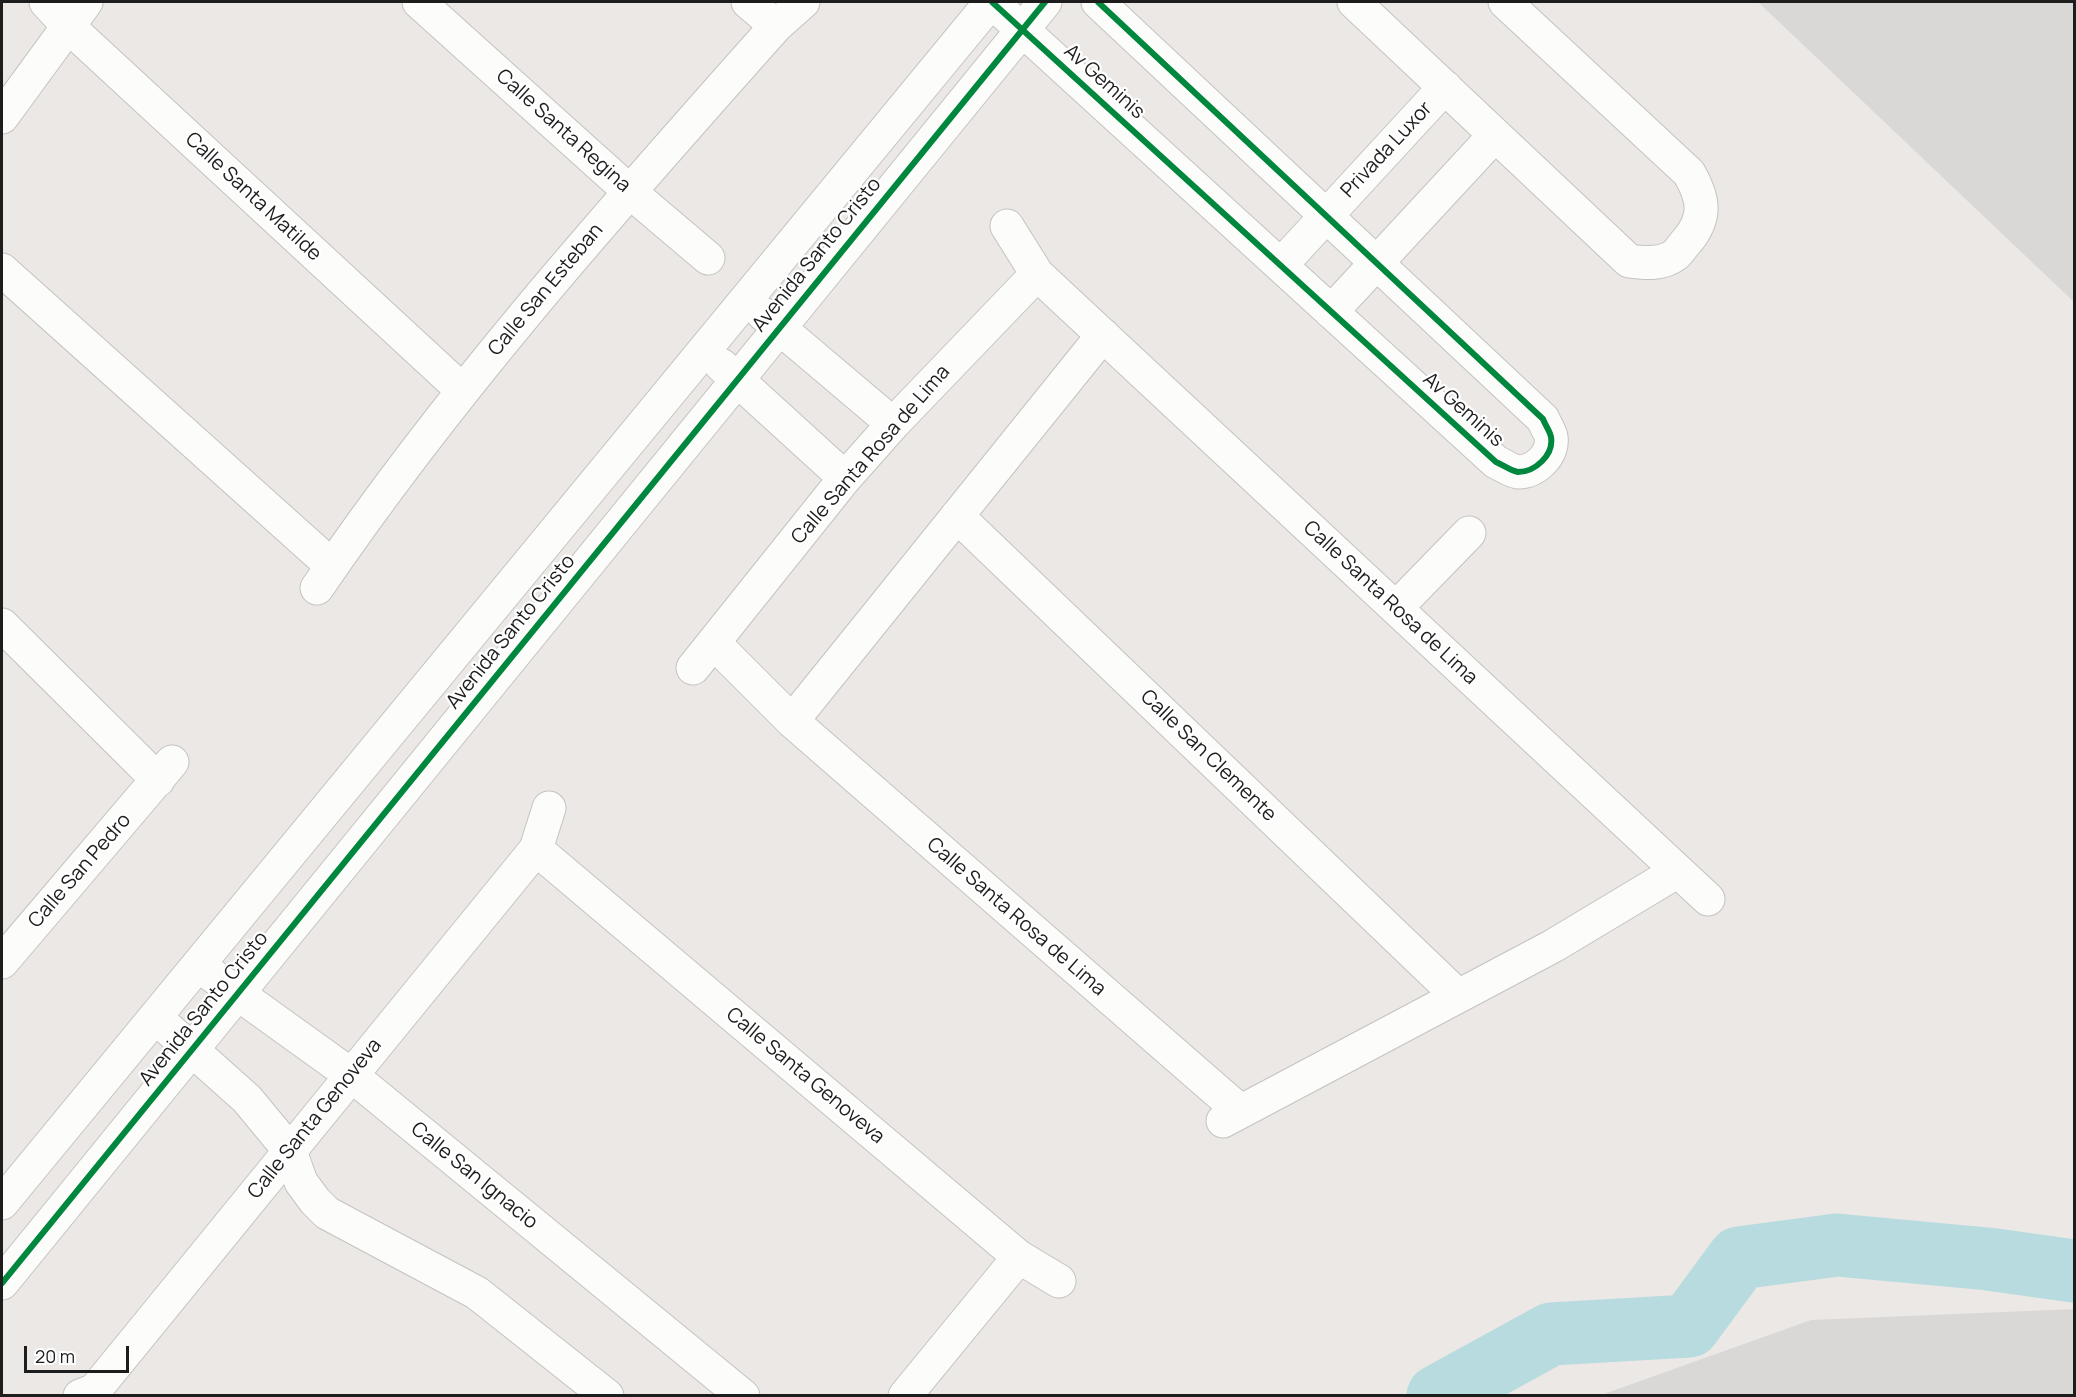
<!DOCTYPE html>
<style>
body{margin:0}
#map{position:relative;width:2076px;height:1397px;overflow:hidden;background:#ebe8e5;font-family:Manrope,sans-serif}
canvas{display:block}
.frame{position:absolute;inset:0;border:3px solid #1d1d1d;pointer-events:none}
.scale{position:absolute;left:24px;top:1346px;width:105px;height:27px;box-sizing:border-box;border:3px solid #1d1d1d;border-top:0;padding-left:8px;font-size:18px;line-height:21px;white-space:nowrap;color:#1d1d1d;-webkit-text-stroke:4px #fff;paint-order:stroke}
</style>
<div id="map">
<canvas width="2076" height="1397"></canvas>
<div class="frame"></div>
<div class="scale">20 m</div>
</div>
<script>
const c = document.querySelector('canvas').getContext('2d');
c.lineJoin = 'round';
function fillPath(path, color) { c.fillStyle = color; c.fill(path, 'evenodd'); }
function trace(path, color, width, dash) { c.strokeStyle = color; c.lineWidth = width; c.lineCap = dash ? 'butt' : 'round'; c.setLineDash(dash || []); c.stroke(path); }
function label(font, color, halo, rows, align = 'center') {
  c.font = font + ' Manrope,sans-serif'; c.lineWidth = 4.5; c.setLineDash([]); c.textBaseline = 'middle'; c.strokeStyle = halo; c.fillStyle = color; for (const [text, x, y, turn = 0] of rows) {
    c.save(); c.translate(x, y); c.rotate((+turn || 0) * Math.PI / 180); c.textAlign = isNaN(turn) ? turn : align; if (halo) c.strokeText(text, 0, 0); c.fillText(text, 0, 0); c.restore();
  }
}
const residential = new Path2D(`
 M1758,2H2074V302Z
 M2074,1309V1395H1601L1811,1320Z`);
const river = new Path2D(`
 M1438,1396L1551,1334L1689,1326L1739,1258L1837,1245L1988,1259L2074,1271`);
const street = new Path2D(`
 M46,2L69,27L462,390
 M419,2L629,191L708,258
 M748,2L776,26
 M1354,2L1629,261C1643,263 1662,265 1675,255C1679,252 1683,245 1687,241C1707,217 1704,199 1689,173L1505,2
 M1005,14L1496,462C1503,465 1511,471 1518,472C1535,472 1554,455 1551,437C1550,431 1545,425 1543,419L1098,2
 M2,117L86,2
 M1007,226L1037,274L1708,899
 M1281,265L1445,87
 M2,270L332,566
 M1331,312L1495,135
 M763,314L893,424
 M721,365L845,478
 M957,516L1458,996
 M317,588C453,388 615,207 776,26L803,2
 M1396,608L1469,533
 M2,625L158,780
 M714,643L792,721L1240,1111
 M693,668L845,478L893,424L1037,274
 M792,721L1103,335
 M536,849L1019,1257L1059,1281
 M2,962L172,762
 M198,965L351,1075L743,1396
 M155,1017L247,1099L290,1151L301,1182L315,1201L327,1213L477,1293L607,1396
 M1223,1121L1553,946L1678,871
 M2,1203L991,2
 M2,1283L1045,2
 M80,1396L95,1390L536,849L549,808
 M905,1396L1019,1257`);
const cycleway = new Path2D(`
 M992,2L1496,462C1503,465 1511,471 1518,472C1535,472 1554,455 1551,437C1550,431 1545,425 1543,419L1098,2
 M2,1283L1045,2`);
const streetNames = [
 ["Av Geminis",1104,82,42],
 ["Calle Santa Regina",563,131,42],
 ["Privada Luxor",1387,150,-47],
 ["Calle Santa Matilde",253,197,43],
 ["Avenida Santo Cristo",817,255,-51],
 ["Calle San Esteban",546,290,-50],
 ["Av Geminis",1463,410,42],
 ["Calle Santa Rosa de Lima",871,455,-49],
 ["Calle Santa Rosa de Lima",1390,603,43],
 ["Avenida Santo Cristo",511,632,-51],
 ["Calle San Clemente",1208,756,44],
 ["Calle San Pedro",80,871,-49],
 ["Calle Santa Rosa de Lima",1016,917,41],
 ["Avenida Santo Cristo",204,1009,-51],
 ["Calle Santa Genoveva",805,1076,40],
 ["Calle Santa Genoveva",315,1119,-51],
 ["Calle San Ignacio",474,1176,39]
];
fillPath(residential, '#dad8d7');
trace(river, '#b7dbdf', 63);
trace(street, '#c4c3c1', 35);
trace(street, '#fcfcfb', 33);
trace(cycleway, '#00873e', 6);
label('20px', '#1d1d1d', '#fff', streetNames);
</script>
